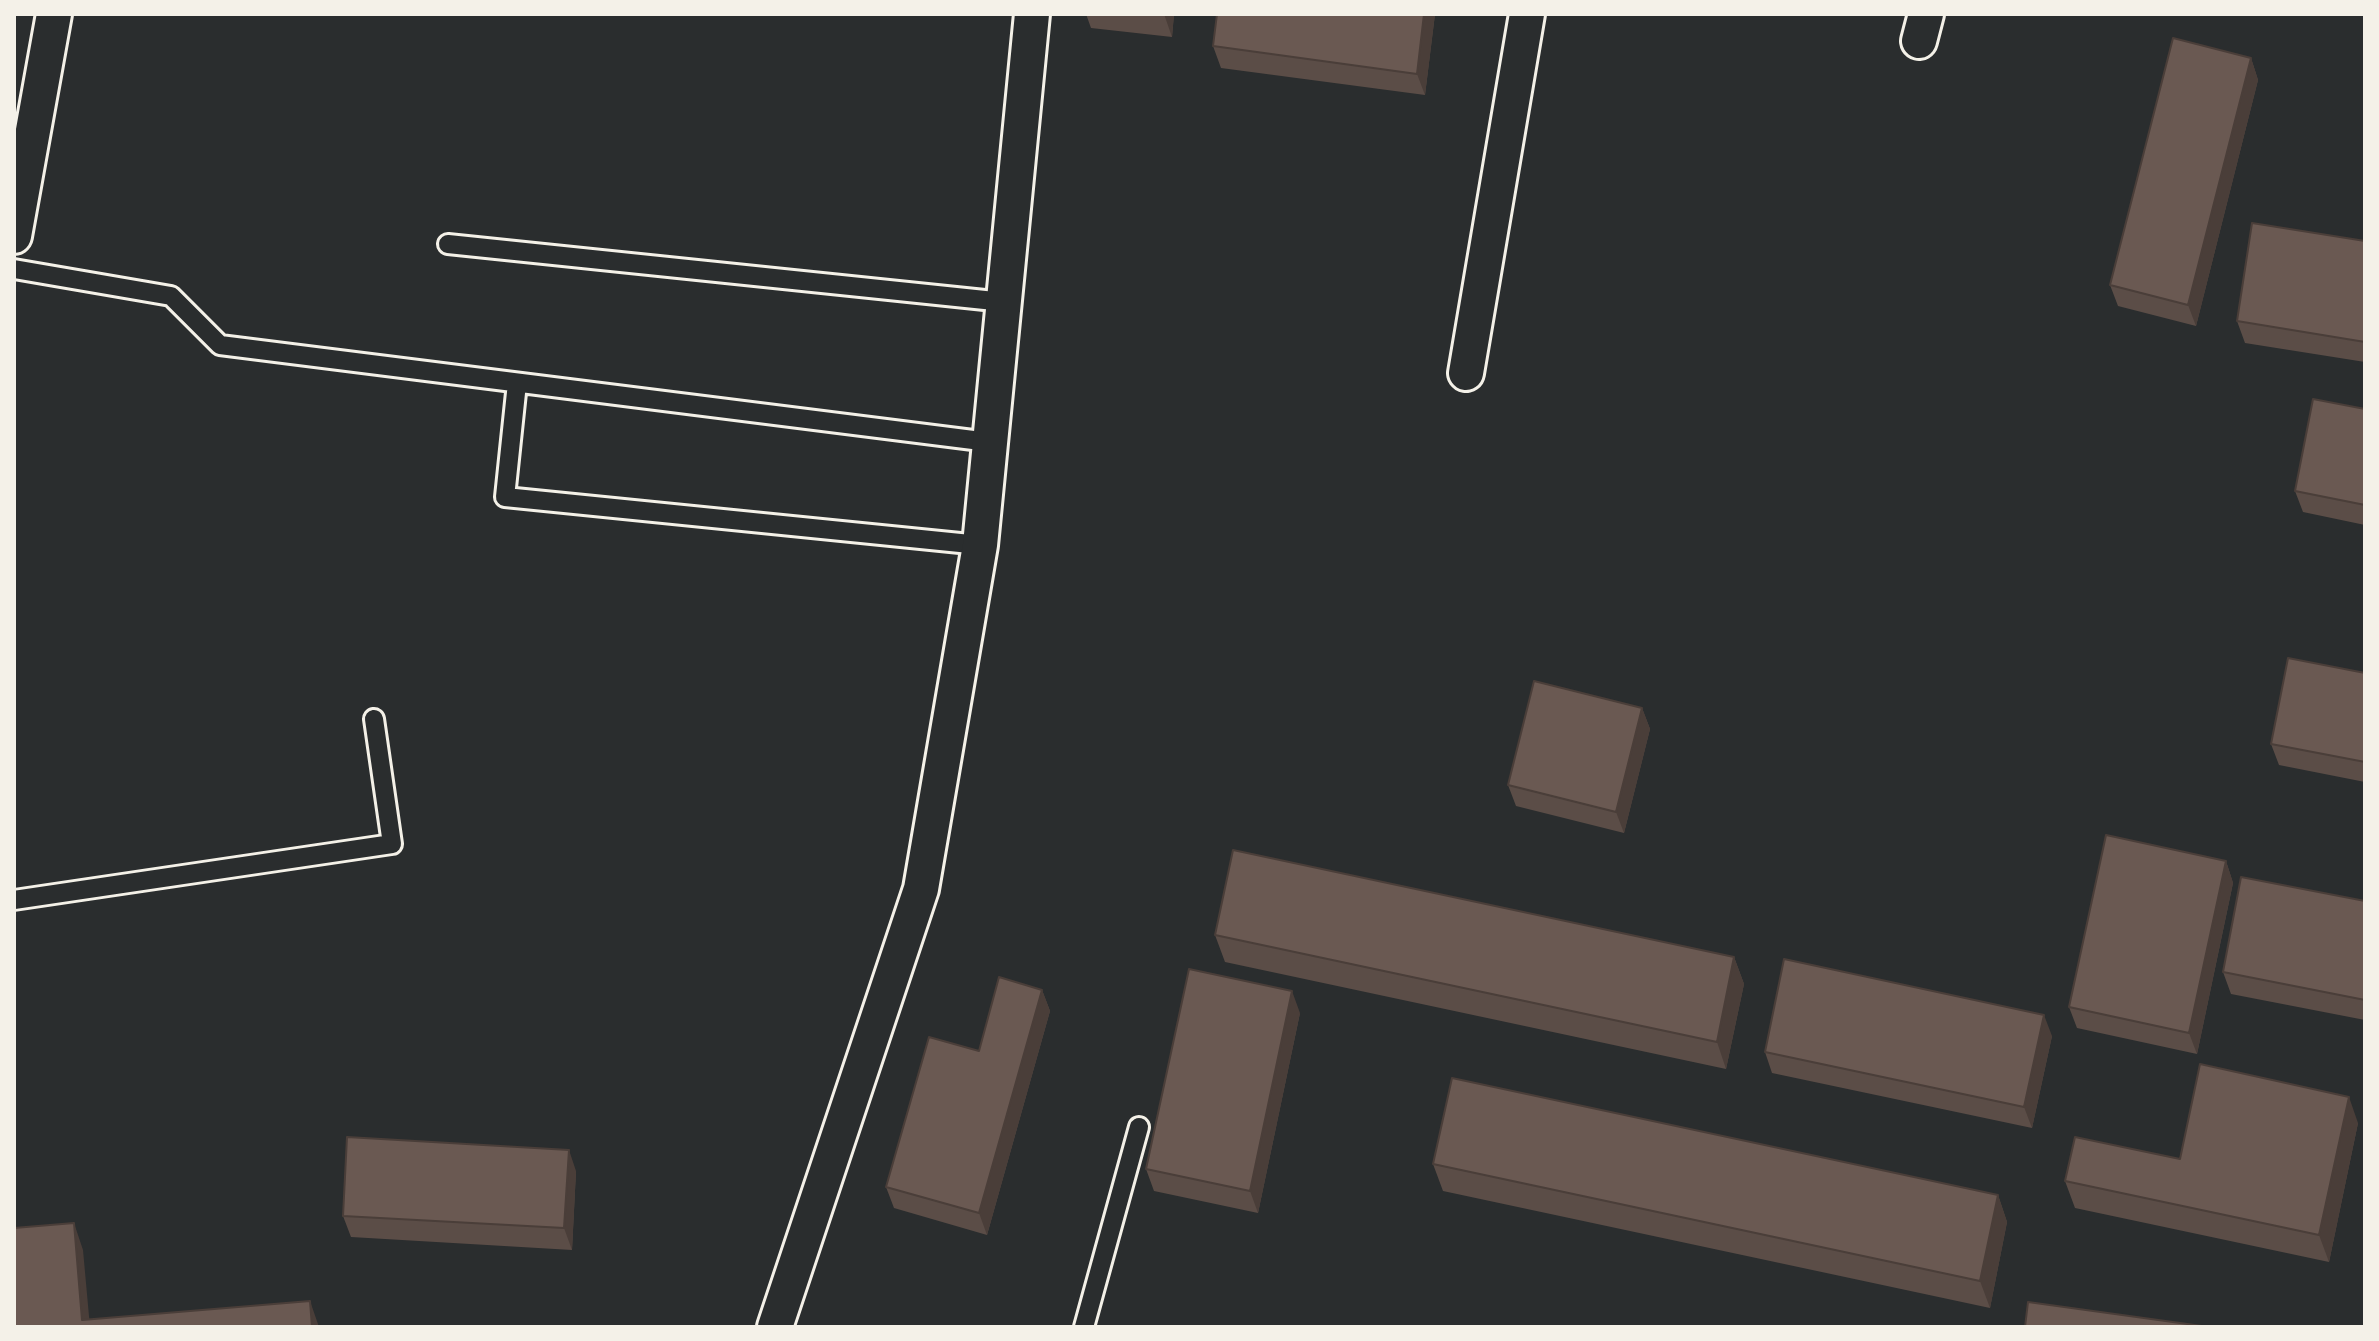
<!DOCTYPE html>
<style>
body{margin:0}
#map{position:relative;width:2379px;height:1341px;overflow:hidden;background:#2a2d2e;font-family:Pangolin,sans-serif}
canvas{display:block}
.frame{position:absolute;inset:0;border:16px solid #f4f1e8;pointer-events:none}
</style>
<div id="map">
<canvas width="2379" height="1341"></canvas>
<div class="frame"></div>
</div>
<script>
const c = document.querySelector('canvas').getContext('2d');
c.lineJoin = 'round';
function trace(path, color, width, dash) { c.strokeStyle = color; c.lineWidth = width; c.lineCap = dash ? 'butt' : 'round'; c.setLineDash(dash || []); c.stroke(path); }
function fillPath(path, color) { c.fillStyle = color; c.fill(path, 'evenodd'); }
const lane = new Path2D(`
 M448,244L1004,302
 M14,269L171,296L220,345L989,442
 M517,383L505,497L980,545
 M14,900L392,844L374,719
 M1084,1327L1139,1127`);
const street = new Path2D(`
 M1919,41L1926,14
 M14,236L54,14
 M1466,373L1527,14
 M775,1327L921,889L980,545L1032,14`);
const wall = new Path2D(`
 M1086,14H1174L1172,37L1091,28Z
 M1217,14H1435L1425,95L1221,68L1213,46Z
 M2251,58L2258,80L2196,326L2118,306L2110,285Z
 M2365,241V362L2245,343L2237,321Z
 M2365,409V525L2303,512L2295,491Z
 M2365,673V782L2279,765L2271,744Z
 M1642,708L1650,729L1624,833L1516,806L1508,785Z
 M2226,861L2233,883L2197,1054L2077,1028L2069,1007Z
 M2365,901V1020L2231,994L2223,972Z
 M1215,935L1734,957L1744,984L1726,1069L1225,962Z
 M1042,990L1050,1011L987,1235L894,1208L886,1187L979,1051Z
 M1300,1013L1258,1213L1154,1191L1146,1169Z
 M2052,1036L2032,1128L1772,1073L1765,1052Z
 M2358,1123L2329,1262L2075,1208L2065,1181Z
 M1433,1164L1998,1195L2007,1222L1990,1308L1443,1191Z
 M576,1171L572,1250L351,1237L343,1216Z`);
const shadedWall = new Path2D(`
 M1164,14H1174L1172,37Z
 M1424,14H1435L1425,95L1417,74Z
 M2251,58L2258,80L2196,326L2188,305Z
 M1642,708L1650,729L1624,833L1616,812Z
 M2226,861L2233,883L2197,1054L2189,1033Z
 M1734,957L1744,984L1726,1069L1717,1042Z
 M1042,990L1050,1011L987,1235L979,1213Z
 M1292,991L1300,1013L1258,1213L1250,1191Z
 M2044,1015L2052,1036L2032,1128L2024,1107Z
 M2349,1097L2358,1123L2329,1262L2319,1235Z
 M569,1150L576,1171L572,1250L564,1228Z
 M1998,1195L2007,1222L1990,1308L1980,1281Z
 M74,1223L83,1250L90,1327L82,1320Z
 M310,1301L319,1327H312Z`);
const building = new Path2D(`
 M1217,14H1424L1417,74L1213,46Z
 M2173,38L2251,58L2188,305L2110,285Z
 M2252,223L2365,241V342L2237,321Z
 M2313,399L2365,409V505L2295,491Z
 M2288,658L2365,673V762L2271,744Z
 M1534,681L1642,708L1616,812L1508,785Z
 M2106,835L2226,861L2189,1033L2069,1007Z
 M1233,850L1734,957L1717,1042L1215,935Z
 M2241,877L2365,901V1000L2223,972Z
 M1784,959L2044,1015L2024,1107L1765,1052Z
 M1189,969L1292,991L1250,1191L1146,1169Z
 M999,977L1042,990L979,1213L886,1187L929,1037L979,1051Z
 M2200,1064L2349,1097L2319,1235L2065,1181L2075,1137L2180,1159Z
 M1452,1078L1998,1195L1980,1281L1433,1164Z
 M347,1137L569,1150L564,1228L343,1216Z
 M74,1223L82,1320L310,1301L312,1327H14V1228Z
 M2028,1302L2209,1327H2025Z`);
trace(lane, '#f4f1e8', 24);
trace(street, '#f4f1e8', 40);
trace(lane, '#2a2d2e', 18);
trace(street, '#2a2d2e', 34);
fillPath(wall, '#5b4d47');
fillPath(shadedWall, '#4a3e39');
fillPath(building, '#6a5952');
trace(building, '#4a3e39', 2);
</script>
